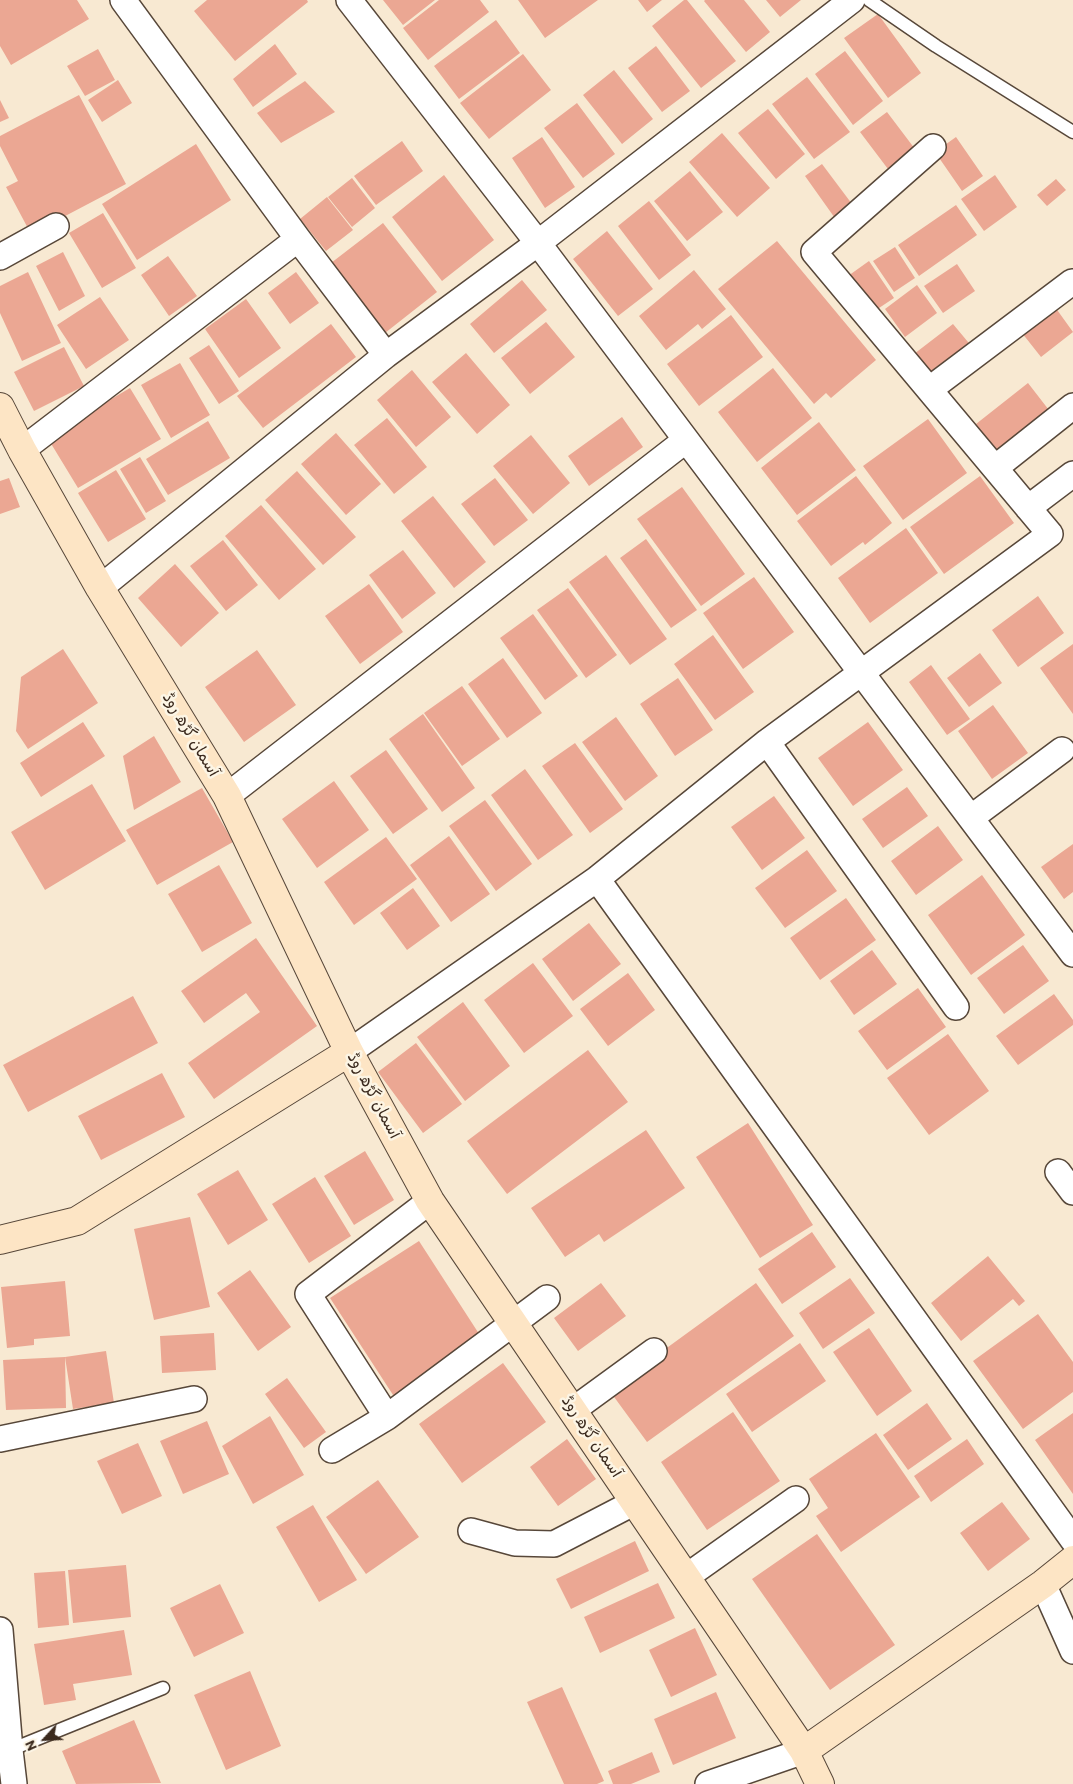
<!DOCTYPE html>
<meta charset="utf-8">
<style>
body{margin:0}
#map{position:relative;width:1073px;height:1784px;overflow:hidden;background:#f8e9d2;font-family:Itim,sans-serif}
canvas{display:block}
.north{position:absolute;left:20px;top:1714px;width:50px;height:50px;-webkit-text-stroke:4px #fcf5e5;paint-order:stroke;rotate:245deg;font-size:14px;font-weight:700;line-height:20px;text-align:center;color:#3b2a1e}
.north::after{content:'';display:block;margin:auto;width:18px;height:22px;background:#3b2a1e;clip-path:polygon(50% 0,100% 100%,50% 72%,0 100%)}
</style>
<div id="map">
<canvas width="1073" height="1784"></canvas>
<div class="north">N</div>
</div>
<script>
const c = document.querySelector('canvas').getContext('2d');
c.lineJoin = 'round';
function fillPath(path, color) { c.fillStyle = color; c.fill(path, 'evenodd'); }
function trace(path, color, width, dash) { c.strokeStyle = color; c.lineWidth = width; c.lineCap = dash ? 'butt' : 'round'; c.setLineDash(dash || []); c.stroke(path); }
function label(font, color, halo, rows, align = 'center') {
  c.font = font + ' Itim,"Playpen Sans Arabic",sans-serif'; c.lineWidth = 5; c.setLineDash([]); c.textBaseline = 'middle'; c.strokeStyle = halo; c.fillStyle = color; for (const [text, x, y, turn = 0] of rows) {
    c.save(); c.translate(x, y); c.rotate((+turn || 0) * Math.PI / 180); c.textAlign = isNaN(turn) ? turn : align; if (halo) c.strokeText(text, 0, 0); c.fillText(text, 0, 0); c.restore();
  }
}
const building = new Path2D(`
 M0,0H77L89,19L11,65L0,46Z
 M207,0H307L308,2L235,61L194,11Z
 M383,0H435L403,25Z
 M439,0H480L489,12L428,60L403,28Z
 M518,0H598L545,38Z
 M638,0H662L647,12Z
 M684,0H687L736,61L701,88L652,26Z
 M705,0H744L770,32L746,52L704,1Z
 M766,0H801L780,17Z
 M878,14L921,73L888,98L844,38Z
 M496,20L520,53L459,99L434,66Z
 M275,44L297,74L253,107L233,79Z
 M656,46L690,91L662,112L628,68Z
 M98,49L115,80L85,96L67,66Z
 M845,51L883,101L853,125L815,74Z
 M523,54L551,90L489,139L460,103Z
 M614,70L653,119L622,144L583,95Z
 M807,77L850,132L814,159L772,104Z
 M118,80L132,103L102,122L88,100Z
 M305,81L335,112L281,143L257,113Z
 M79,95L126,184L31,234L6,187L18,181L0,146V136Z
 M0,100L9,118L0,122Z
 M577,103L615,154L583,178L544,128Z
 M768,109L805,154L776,179L738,133Z
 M887,112L918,153L891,173L860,132Z
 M722,133L770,188L737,217L689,162Z
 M542,137L575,187L545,208L512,158Z
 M956,137L983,176L962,191L935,152Z
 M402,141L423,171L376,205L354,176Z
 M196,144L231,200L137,260L102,204Z
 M822,164L855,208L837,221L805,176Z
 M690,171L723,212L687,241L654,201Z
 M444,175L494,240L442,281L392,217Z
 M995,175L1017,207L984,231L961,199Z
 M352,178L375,208L352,227L328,197Z
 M1056,179L1066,190L1047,206L1037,195Z
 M327,197L353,230L326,251L300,219Z
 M649,201L691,255L659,280L618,226Z
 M956,205L977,235L919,276L898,245Z
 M103,213L136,268L102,288L69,233Z
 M383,223L437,292L385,333L331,263Z
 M607,231L653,289L618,316L573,259Z
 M777,241L876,360L831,398L826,393L814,404L718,289Z
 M895,247L915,278L894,292L873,261Z
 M63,252L85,296L59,311L36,266Z
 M168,256L197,296L169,316L141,275Z
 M869,261L894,298L873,312L848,276Z
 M957,264L975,291L943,313L924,286Z
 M694,270L726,309L702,329L698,324L666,350L639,316Z
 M28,272L61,343L22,361L0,313V286Z
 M296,272L319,303L290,324L268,293Z
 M522,280L547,310L494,353L470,324Z
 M917,285L937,313L905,337L885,309Z
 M100,297L129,340L86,369L57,325Z
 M246,299L281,348L239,378L205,329Z
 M1055,307L1073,332L1041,357L1022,333Z
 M731,315L763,357L699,406L667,364Z
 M546,322L575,357L530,394L501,358Z
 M331,324L356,357L263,428L237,396Z
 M953,324L973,348L933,379L914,354Z
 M209,345L239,391L219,404L189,358Z
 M64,347L84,386L34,411L14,372Z
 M466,353L510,405L477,434L432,382Z
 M180,363L210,415L171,438L141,385Z
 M773,368L812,418L757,462L718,412Z
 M412,370L451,417L416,447L377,400Z
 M1028,383L1052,414L1000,455L976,424Z
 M130,388L161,439L78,488L47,437Z
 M622,417L643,447L589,486L568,456Z
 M387,418L427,467L394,494L354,445Z
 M928,419L967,473L903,520L863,466Z
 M208,421L230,458L168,495L146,459Z
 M819,422L856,470L797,515L761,468Z
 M336,433L381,484L346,515L301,464Z
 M531,435L570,483L533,514L493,466Z
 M140,457L166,501L146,513L120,469Z
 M116,470L146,519L108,542L78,493Z
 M297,471L356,537L323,565L265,500Z
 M856,476L892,523L865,545L863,542L831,566L797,521Z
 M980,476L1014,523L944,574L910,527Z
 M9,478L20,507L0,514V481Z
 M495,478L528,520L494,546L461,504Z
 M682,487L745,574L701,606L637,519Z
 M433,496L486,562L454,588L401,521Z
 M261,505L316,569L279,600L225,536Z
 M906,528L938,573L870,623L838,578Z
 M646,539L697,610L671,628L620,558Z
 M223,540L258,585L226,611L190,566Z
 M403,550L436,593L402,619L369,575Z
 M606,555L667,639L630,665L569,582Z
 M175,564L219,613L181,647L138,598Z
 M754,577L794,632L743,669L703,613Z
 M369,584L403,632L360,664L325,616Z
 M568,588L617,655L586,678L537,610Z
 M1038,596L1064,633L1018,667L992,630Z
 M533,614L578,676L545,700L500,638Z
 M713,635L754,692L715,720L674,664Z
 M1073,644V714L1040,668Z
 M63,649L98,703L28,749L16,731L21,677Z
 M257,650L296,705L244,742L205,687Z
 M980,653L1002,683L969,707L947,678Z
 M503,658L542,713L507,738L468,684Z
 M931,665L970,719L947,735L909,682Z
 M678,678L713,730L675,756L640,704Z
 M462,686L500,739L462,766L424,713Z
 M993,705L1028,753L992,779L958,731Z
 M423,714L475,788L442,812L389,739Z
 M616,717L658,776L625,801L582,742Z
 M83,722L105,756L41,797L20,763Z
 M868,722L903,770L853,806L818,758Z
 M154,736L181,782L134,810L123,756Z
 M575,743L623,809L590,833L542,766Z
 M386,750L428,809L393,834L350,776Z
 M525,769L573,835L538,860L491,795Z
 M334,781L369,830L317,868L282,819Z
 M92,784L126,841L45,890L11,832Z
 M907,787L928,816L883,848L862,819Z
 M202,788L233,842L157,885L126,830Z
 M774,796L805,838L762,870L731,827Z
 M485,800L532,864L496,891L449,826Z
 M938,826L963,860L916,895L891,861Z
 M449,836L490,894L451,922L410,865Z
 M386,837L417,879L354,925L324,882Z
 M1073,844V892L1064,899L1041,867Z
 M807,850L837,891L785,928L755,888Z
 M219,865L252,923L202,952L168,894Z
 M982,875L1025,935L971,975L928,915Z
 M413,888L440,926L407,950L380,913Z
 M846,898L876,940L820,980L790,938Z
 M589,923L621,964L573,1001L542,959Z
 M256,938L317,1026L214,1099L188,1063L260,1012L246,993L204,1023L181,991Z
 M1023,945L1049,981L1004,1014L977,978Z
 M872,950L897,984L854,1015L830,981Z
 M533,963L573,1016L524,1053L484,1000Z
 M628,973L655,1010L608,1046L580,1009Z
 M918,988L946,1027L887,1070L858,1031Z
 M1054,994L1073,1020V1025L1018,1065L996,1036Z
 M133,996L158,1043L28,1112L3,1065Z
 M463,1002L510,1066L465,1101L417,1037Z
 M948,1034L989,1091L929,1135L887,1078Z
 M416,1043L462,1104L423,1133L378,1072Z
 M588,1050L628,1102L507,1194L467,1141Z
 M162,1073L185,1117L101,1160L78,1116Z
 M748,1123L813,1225L760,1258L696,1157Z
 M646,1130L685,1188L604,1242L599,1234L565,1257L531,1208Z
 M365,1151L394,1200L354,1225L324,1176Z
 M238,1170L268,1220L228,1245L197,1194Z
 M315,1177L351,1236L309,1263L272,1204Z
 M190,1217L210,1307L154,1320L134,1229Z
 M812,1232L836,1267L782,1304L758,1269Z
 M419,1241L483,1340L395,1398L330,1298Z
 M988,1256L1025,1301L1019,1306L1013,1299L961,1341L931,1303Z
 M250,1270L291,1327L258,1351L217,1293Z
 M850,1278L875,1313L823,1349L799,1313Z
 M65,1281L70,1336L34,1339V1345L7,1348L1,1287Z
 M601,1283L626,1316L578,1351L554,1318Z
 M756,1283L794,1336L647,1442L609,1390Z
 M1038,1314L1073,1362V1392L1023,1429L973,1361Z
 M869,1328L912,1391L877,1416L833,1352Z
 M214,1333L216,1370L162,1373L160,1336Z
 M800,1343L826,1381L752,1432L726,1394Z
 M106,1351L114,1403L73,1409L65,1357L66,1408L6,1410L3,1360L65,1357Z
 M503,1363L546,1422L462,1483L419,1424Z
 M287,1378L326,1432L304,1448L265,1394Z
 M927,1403L952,1439L908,1470L883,1435Z
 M733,1412L780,1481L707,1530L661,1462Z
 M1073,1413V1494L1035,1440Z
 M270,1416L304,1475L253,1504L222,1446Z
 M207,1421L229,1474L183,1494L160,1441Z
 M876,1433L920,1497L841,1552L816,1516L828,1508L809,1479Z
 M567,1439L596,1479L558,1506L530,1467Z
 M967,1439L984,1464L931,1502L914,1476Z
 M138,1443L162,1496L122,1514L97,1461Z
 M378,1480L419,1537L366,1574L326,1517Z
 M1002,1502L1030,1539L988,1571L960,1533Z
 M313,1505L357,1580L319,1602L276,1527Z
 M817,1534L895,1645L830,1690L752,1579Z
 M635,1541L649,1571L571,1609L556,1579Z
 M126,1565L131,1617L73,1623L68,1570Z
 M65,1571L69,1625L38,1628L34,1573Z
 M658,1583L675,1618L600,1653L584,1617Z
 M220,1584L244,1633L194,1657L170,1608Z
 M695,1628L717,1675L671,1697L649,1650Z
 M124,1630L132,1675L73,1684L76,1700L44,1705L34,1644Z
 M250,1671L281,1746L226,1770L194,1695Z
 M562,1687L604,1781L597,1784H564L527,1702Z
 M716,1692L736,1738L673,1765L654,1719Z
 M134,1720L161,1783L76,1784L62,1751Z
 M652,1752L660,1772L631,1784H613L608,1771Z`);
const lane = new Path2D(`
 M869,0L936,46L1073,132
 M10,1750L163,1688`);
const street = new Path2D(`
 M123,0L298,239L386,355
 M349,0L538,243L1073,954
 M0,257L56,226
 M930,389L1072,282
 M22,450L298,239
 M995,468L1073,406
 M1028,508L1073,474
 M100,588L386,355L538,243L852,0
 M767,742L956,1007
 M227,796L686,440
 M972,817L1062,750
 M597,879L1073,1540
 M349,1052L597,879L767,742L1050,534L814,252L933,147
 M1058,1172L1073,1192
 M430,1201L308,1294L387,1417L547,1298
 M573,1410L654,1351
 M0,1439L194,1399
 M332,1450L387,1417
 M471,1531L515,1543L554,1544L635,1502
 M686,1577L796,1499
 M1043,1584L1073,1651
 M0,1630L10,1750L14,1784
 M708,1784L804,1751`);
const secondary = new Path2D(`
 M0,407L22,450L100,588L227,796L349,1052L430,1201L804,1751L820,1784
 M0,1240L77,1221L349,1052
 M804,1751L1043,1584L1073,1560`);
const streetNames = [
 ["آسمان گڑھ روڈ",190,735,59],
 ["آسمان گڑھ روڈ",373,1096,62],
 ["آسمان گڑھ روڈ",591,1437,56]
];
fillPath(building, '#eba793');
trace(lane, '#574739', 15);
trace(street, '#574739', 28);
trace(secondary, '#574739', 30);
trace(lane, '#fff', 12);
trace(street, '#fff', 25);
trace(secondary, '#fde5c5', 28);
label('16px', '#3b2a1e', '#fcf5e5', streetNames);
</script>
